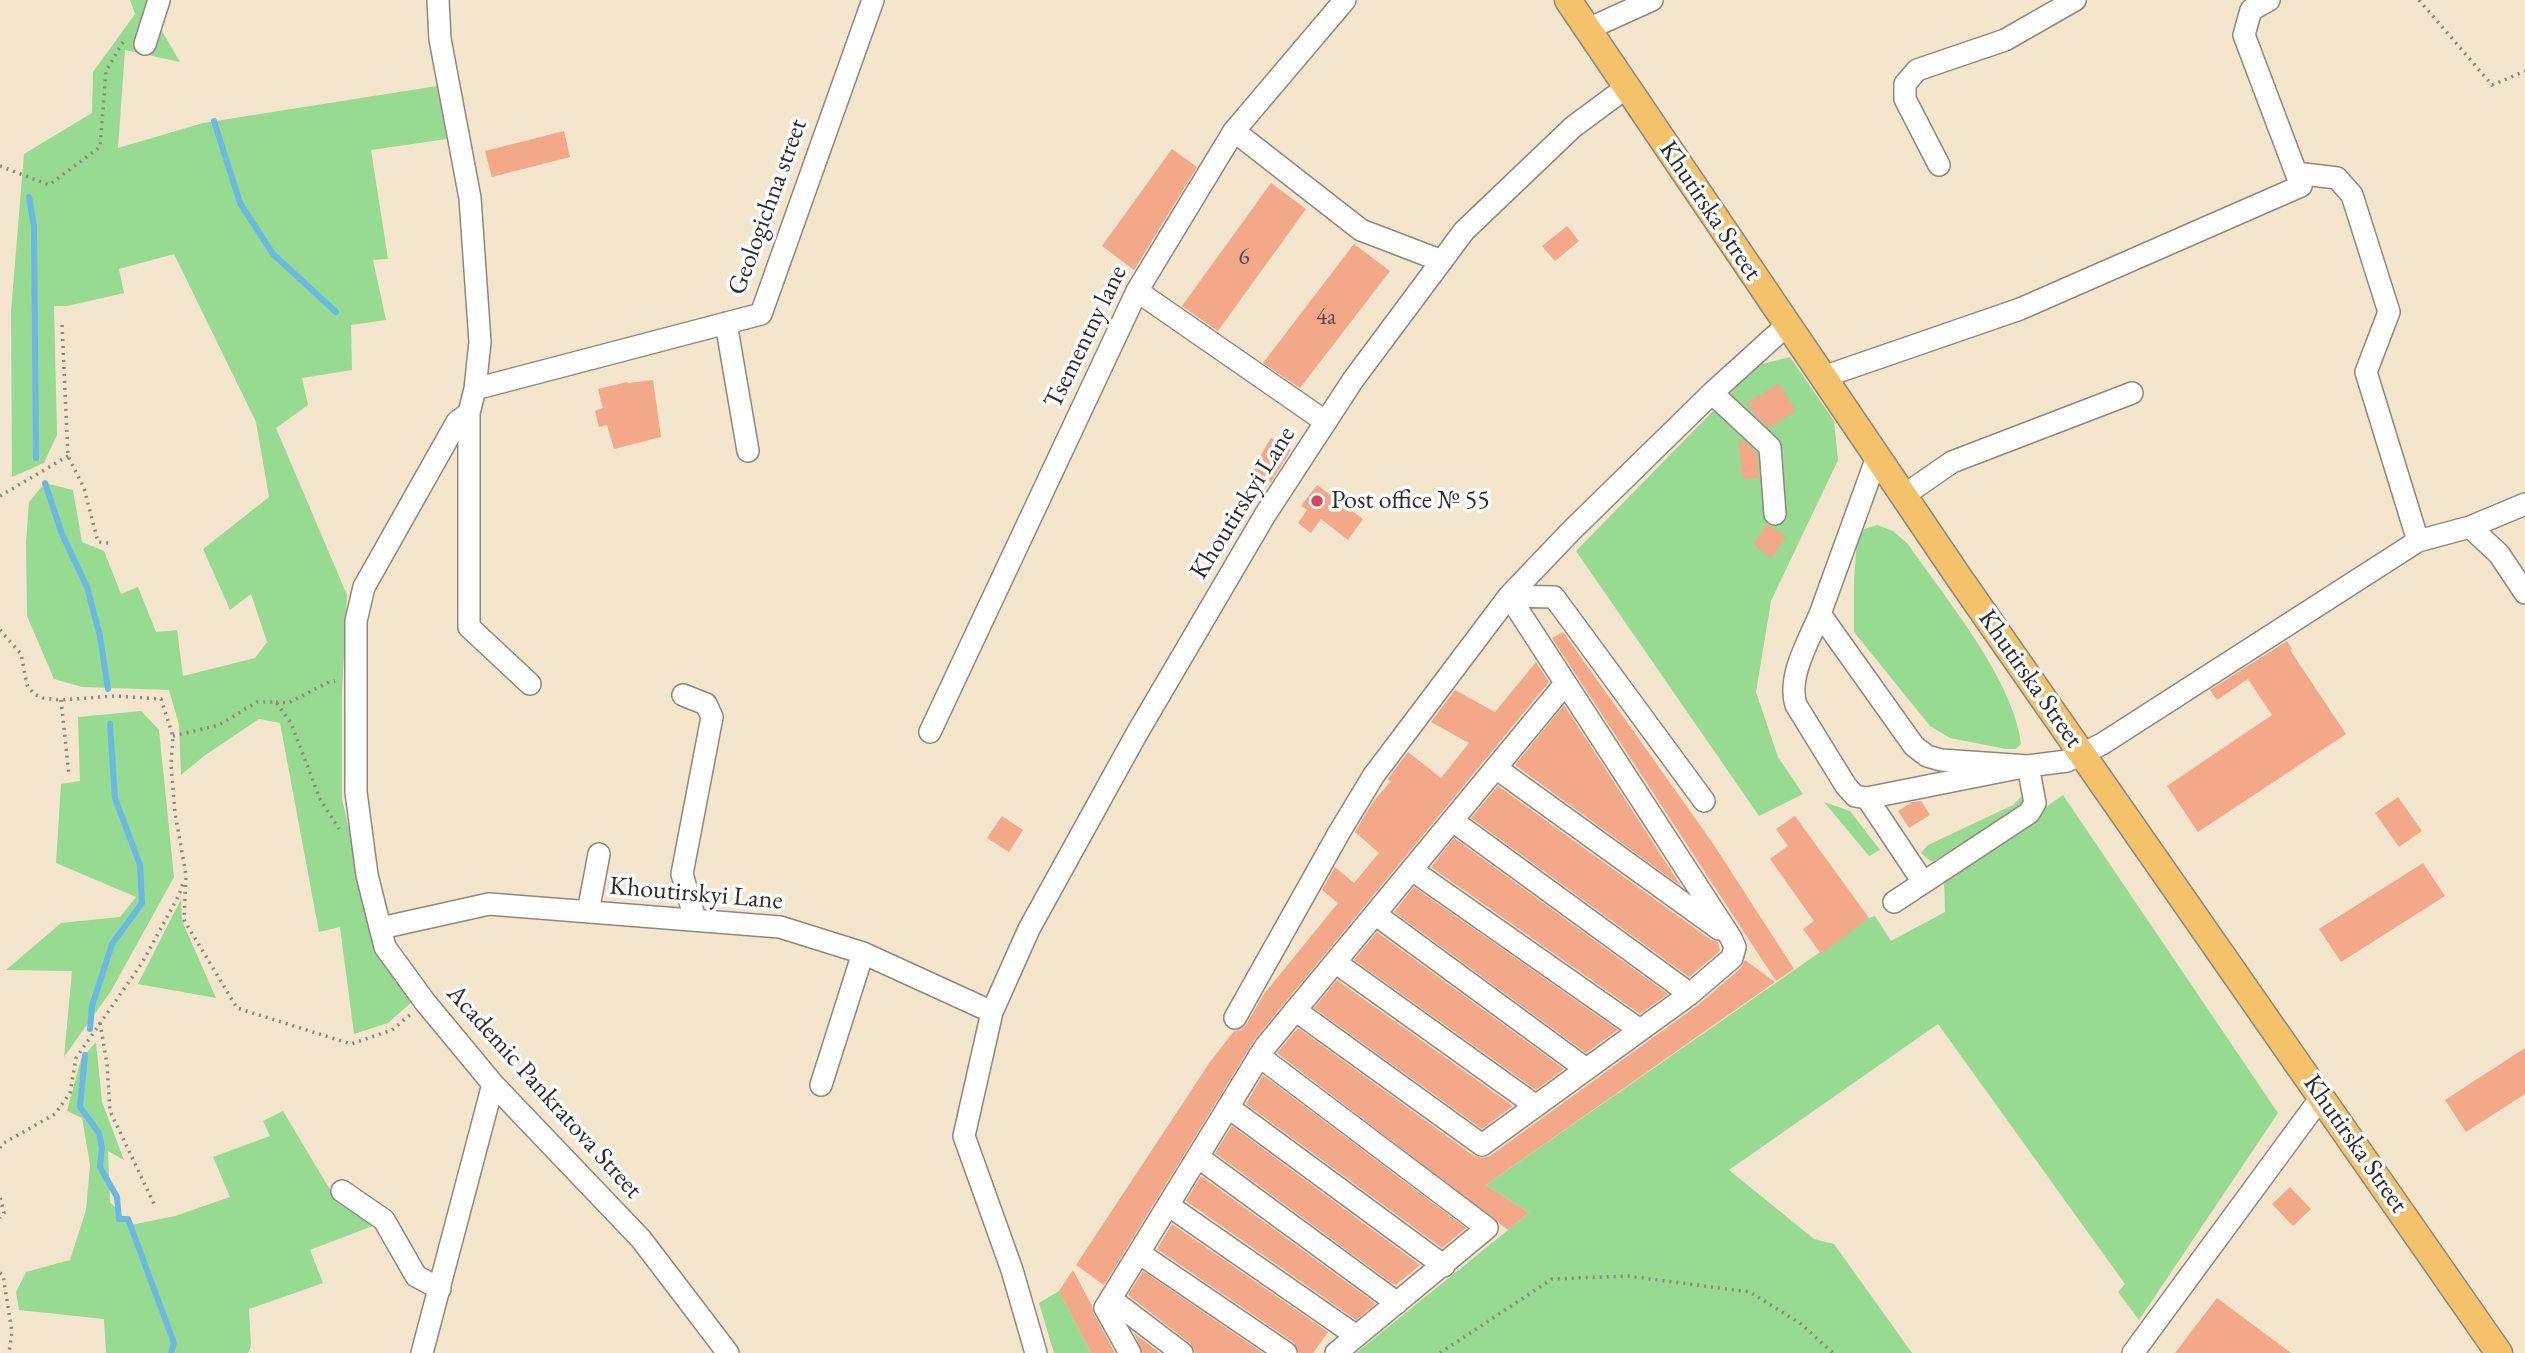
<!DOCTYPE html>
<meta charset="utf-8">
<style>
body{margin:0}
canvas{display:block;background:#f4e5cd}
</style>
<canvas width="2525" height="1353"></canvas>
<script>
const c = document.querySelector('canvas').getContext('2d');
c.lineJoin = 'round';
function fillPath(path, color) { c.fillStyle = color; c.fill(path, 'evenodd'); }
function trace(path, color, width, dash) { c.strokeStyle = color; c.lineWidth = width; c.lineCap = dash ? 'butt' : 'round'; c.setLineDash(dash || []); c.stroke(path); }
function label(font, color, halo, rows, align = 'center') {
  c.font = font + ' "EB Garamond",serif'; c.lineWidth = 7; c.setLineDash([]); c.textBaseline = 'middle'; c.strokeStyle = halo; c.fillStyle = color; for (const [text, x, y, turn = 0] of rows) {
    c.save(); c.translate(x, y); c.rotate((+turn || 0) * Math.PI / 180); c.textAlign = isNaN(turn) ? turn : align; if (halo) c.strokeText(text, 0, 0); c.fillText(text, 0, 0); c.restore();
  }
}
const green = new Path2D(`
 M130,0H151L159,26L180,62L125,50L118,148L203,123L437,86L447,139L371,150L388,259L373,260L386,320L351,325L352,370L302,378L308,405L276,428L347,595L342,692V799L370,923L385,966L413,1001L388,1023L354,1034L340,927L319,932L280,723L259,719L204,756L181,775L179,725L169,690L82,687L54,679L27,616L26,542L29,502L45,483L73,490L82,542L104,551L121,594L138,587L156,632L177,630L183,676L255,658L267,642L251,594L230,610L203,549L269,497L256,422L174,254L119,269L124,293L67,306H54L57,435L44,463L12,477L11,312L24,154L92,113L93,72L135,14Z
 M1790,357L1834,421L1838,460L1771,601L1756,692L1778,757L1803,794L1759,816L1576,551L1758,365Z
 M1877,525L1893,531L1908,544C1945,598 2014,680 2021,744L2016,749H2006L1950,738L1930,726L1854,632V580L1857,540L1864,529Z
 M141,711L159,730L174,877L111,991L64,1057L72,971L6,970L61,923L120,917L136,897L56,863L61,784L80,781L78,717Z
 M2027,791L2030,794L2018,809L1932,862L1921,853L1928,845L2013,805Z
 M2063,795L2278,1113L2139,1320L2118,1292L2125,1284L1938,1024L1729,1170L1814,1239L1834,1244L1912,1353H1356L1529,1213L1486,1185L1869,918L1875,916L1891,941L1945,912L1944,878Z
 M1824,802L1850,811L1880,850L1869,856Z
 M181,899L182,921L216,998L138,984Z
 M96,1042L102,1102L124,1160L108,1151L110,1202L131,1225L175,1216L230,1197L213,1157L270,1136L263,1121L283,1111L332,1193L378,1224L310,1250L323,1283L249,1309L251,1346L248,1353H106L104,1319L19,1310L16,1292L26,1272L70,1260L86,1210L90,1165L82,1118L67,1111L81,1059Z
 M1059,1291L1091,1353H1054L1039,1303Z`);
const stream = new Path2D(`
 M214,121L240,203L273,254L336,312
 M29,197L34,226L36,458
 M45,483L62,534L87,587L100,636L108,689
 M90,1029L92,1006L112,944L142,903L140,865L115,798L110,724
 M85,1055L80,1107L99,1133L102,1148L100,1167L117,1197L119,1219H128L174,1343L171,1353`);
const building = new Path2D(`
 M564,131L570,157L492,177L485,151Z
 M1172,149L1197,167L1134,270L1102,246Z
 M1271,183L1306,209L1218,331L1182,306Z
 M1567,226L1579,241L1555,261L1542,246Z
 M1354,244L1390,271L1300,388L1263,363Z
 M653,380L661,437L614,449L607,425L599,427L595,411L603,408L598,389L627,382L628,383Z
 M1779,383L1796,411L1769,428L1755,415L1747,403Z
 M1271,438L1291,450L1271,482L1252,470Z
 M1743,440L1757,453L1759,478L1742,479L1739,441Z
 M1317,485L1363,519L1348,540L1321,519L1311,533L1298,523L1307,510L1301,506Z
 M1767,524L1786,537L1771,558L1753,544Z
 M1563,632L1712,842L1794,969L1776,981L1552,638Z
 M2287,641L2292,649L2290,650L2346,734L2198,832L2167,786L2272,715L2248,679L2217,700L2210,690Z
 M1536,662L1549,682L1255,1039L1104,1285L1076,1265L1210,1062L1234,1031L1241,1030L1246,1025L1264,994L1338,903L1322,890L1335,867L1354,883L1379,853L1355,832L1373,802L1391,781L1388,779L1408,752L1441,778L1469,743L1431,722L1455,690L1495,712Z
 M1564,705L1681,886L1515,765Z
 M1498,786L1711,940L1718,942L1720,951L1689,977L1471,818Z
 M2398,797L2422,831L2399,847L2375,813Z
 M1921,801L1930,815L1909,828L1898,811L1912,802Z
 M1002,816L1023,830L1009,852L987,838Z
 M1795,816L1869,918L1821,954L1803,929L1814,921L1770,859L1788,846L1776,829Z
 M1454,838L1668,994L1640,1014L1431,867Z
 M2423,863L2445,896L2341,962L2319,929Z
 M1414,887L1618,1030L1586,1053L1394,912Z
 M1377,932L1564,1069L1536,1090L1354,960Z
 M1745,960L1775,982L1486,1185L1529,1213L1508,1230L1277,1053L1298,1028L1474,1156L1483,1158L1490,1156L1698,1005L1741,968Z
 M1337,980L1513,1106L1482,1129L1314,1008Z
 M2525,1048V1094L2466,1132L2445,1100Z
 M1263,1075L1466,1228L1442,1248L1246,1104Z
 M1232,1126L1420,1265L1396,1285L1390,1282L1215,1153Z
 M1201,1176L1375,1303L1374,1305L1356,1320L1186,1201Z
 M2290,1187L2311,1209L2293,1226L2272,1204Z
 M1172,1224L1328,1332L1313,1353H1299L1293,1342L1157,1249Z
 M1073,1270L1092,1306L1094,1314L1115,1353H1091L1059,1291Z
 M1143,1271L1263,1353H1195L1190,1343L1128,1295Z
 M2217,1298L2291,1353H2175Z
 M1134,1333L1160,1353H1143Z`);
const path = new Path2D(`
 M2419,0L2492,85L2525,71
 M0,166L49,185L100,147L106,71L123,42
 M62,325L68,456L84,488L98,542L108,543
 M0,496L68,456
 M0,630L21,654L27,685L34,694L43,698L61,700L115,696L161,699L173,736L171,764L175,813L186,875L184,920L237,1008L351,1044L392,1030L410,1015
 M61,700L69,775
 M276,702L288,703L329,682L335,681
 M173,736L219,725L257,702H276L291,723L320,799L339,829
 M100,1023L107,1064L110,1111L155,1206
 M0,1148L2,1144L55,1114L70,1093L76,1058L142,963L179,895L184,880
 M0,1198L4,1213L0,1218
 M0,1273L3,1275L12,1332L9,1353
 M1440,1353L1552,1279L1628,1276L1750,1292L1801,1324L1833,1353`);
const minor = new Path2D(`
 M438,0L440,39L470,198L480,342L475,389L469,413L457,422L364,587L356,621V792L367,875L385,947L425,1002L493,1084L641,1239L728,1353
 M1588,29L1652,0
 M145,44L159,0
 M1234,131L1361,230L1442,261
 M1939,165L1905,99V84L1917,70L2005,40L2075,0
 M1137,291L1326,422
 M726,323L748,451
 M1823,377L2020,309L2301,186L2244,35L2251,10L2269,0
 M475,389L761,314L873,0
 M1712,393L1770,447L1775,514
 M469,413V627L530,684
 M1877,457L1820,614L1914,746L1927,756L1941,760L2028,766L2067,761L2102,744L2418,541L2366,372L2389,312L2352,195L2337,178L2296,173
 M1903,496L1952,462L2132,393
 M2470,527L2499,554L2525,593
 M2418,541L2470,527L2525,504
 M1509,596L1554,597L1704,801
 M1820,614C1809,641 1787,676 1796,705L1846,786L1855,796L1867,798L2028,766L2035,803L2029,813L1894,902
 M683,695L706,704L712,717L682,874L695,919
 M930,732L1137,291L1234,131L1345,0
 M1496,768L1719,929
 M1867,798L1923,882
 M1453,821L1690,994
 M1412,870L1640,1030
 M588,912L599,854
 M1375,914L1586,1069
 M381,928L489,904L780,927L863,953L992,1012
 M1335,962L1536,1106
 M1295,1010L1482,1145L1690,994L1732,958L1735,947L1731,938L1509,596
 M1235,1018L1340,831L1374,775L1509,596L1571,531L1712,393L1787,325
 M1259,1056L1487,1228L1336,1353
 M821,1085L863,953
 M1228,1107L1444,1266
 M1198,1157L1397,1303
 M342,1191L384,1220L416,1276L440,1289
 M1168,1205L1355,1335
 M1139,1253L1286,1353
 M1111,1299L1182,1353
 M422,1353L493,1084
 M1036,1353L1012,1270L964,1136L992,1012L1029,929L1136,735L1265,515L1353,380L1464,231L1573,127L1627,87
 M1130,1353L1105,1308L1265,1047L1565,684
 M2133,1353L2322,1096`);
const major = new Path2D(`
 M1568,0L1960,579L2499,1353`);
const markers = [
 [1317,501,7,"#d1495b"]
];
const numberNames = [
 ["6",1244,258],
 ["4а",1326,318]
];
const streetNames = [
 ["Geologichna street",768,207,-70],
 ["Khutirska Street",1710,211,56],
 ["Tsementny lane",1086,337,-64],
 ["Khoutirskyi Lane",1243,503,-58],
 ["Khutirska Street",2030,679,55],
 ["Khoutirskyi Lane",696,894,5],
 ["Academic Pankratova Street",544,1092,48],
 ["Khutirska Street",2355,1144,55]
];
const poiNames = [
 ["Post office № 55",1331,501]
];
fillPath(green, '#97da91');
trace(stream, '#69b9e4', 6);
fillPath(building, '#f2a889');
trace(minor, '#90887c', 24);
trace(major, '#90887c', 29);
trace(path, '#90887c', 3.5, [2, 5]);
trace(minor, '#fff', 21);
trace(major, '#f3c26a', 26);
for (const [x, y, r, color] of markers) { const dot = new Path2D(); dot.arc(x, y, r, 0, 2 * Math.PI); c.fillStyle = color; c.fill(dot); trace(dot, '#fff', 2.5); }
label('23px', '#5d4a42', null, numberNames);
label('26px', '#2b2b2b', '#fff', streetNames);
label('26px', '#2b2b2b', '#fff', poiNames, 'left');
</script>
